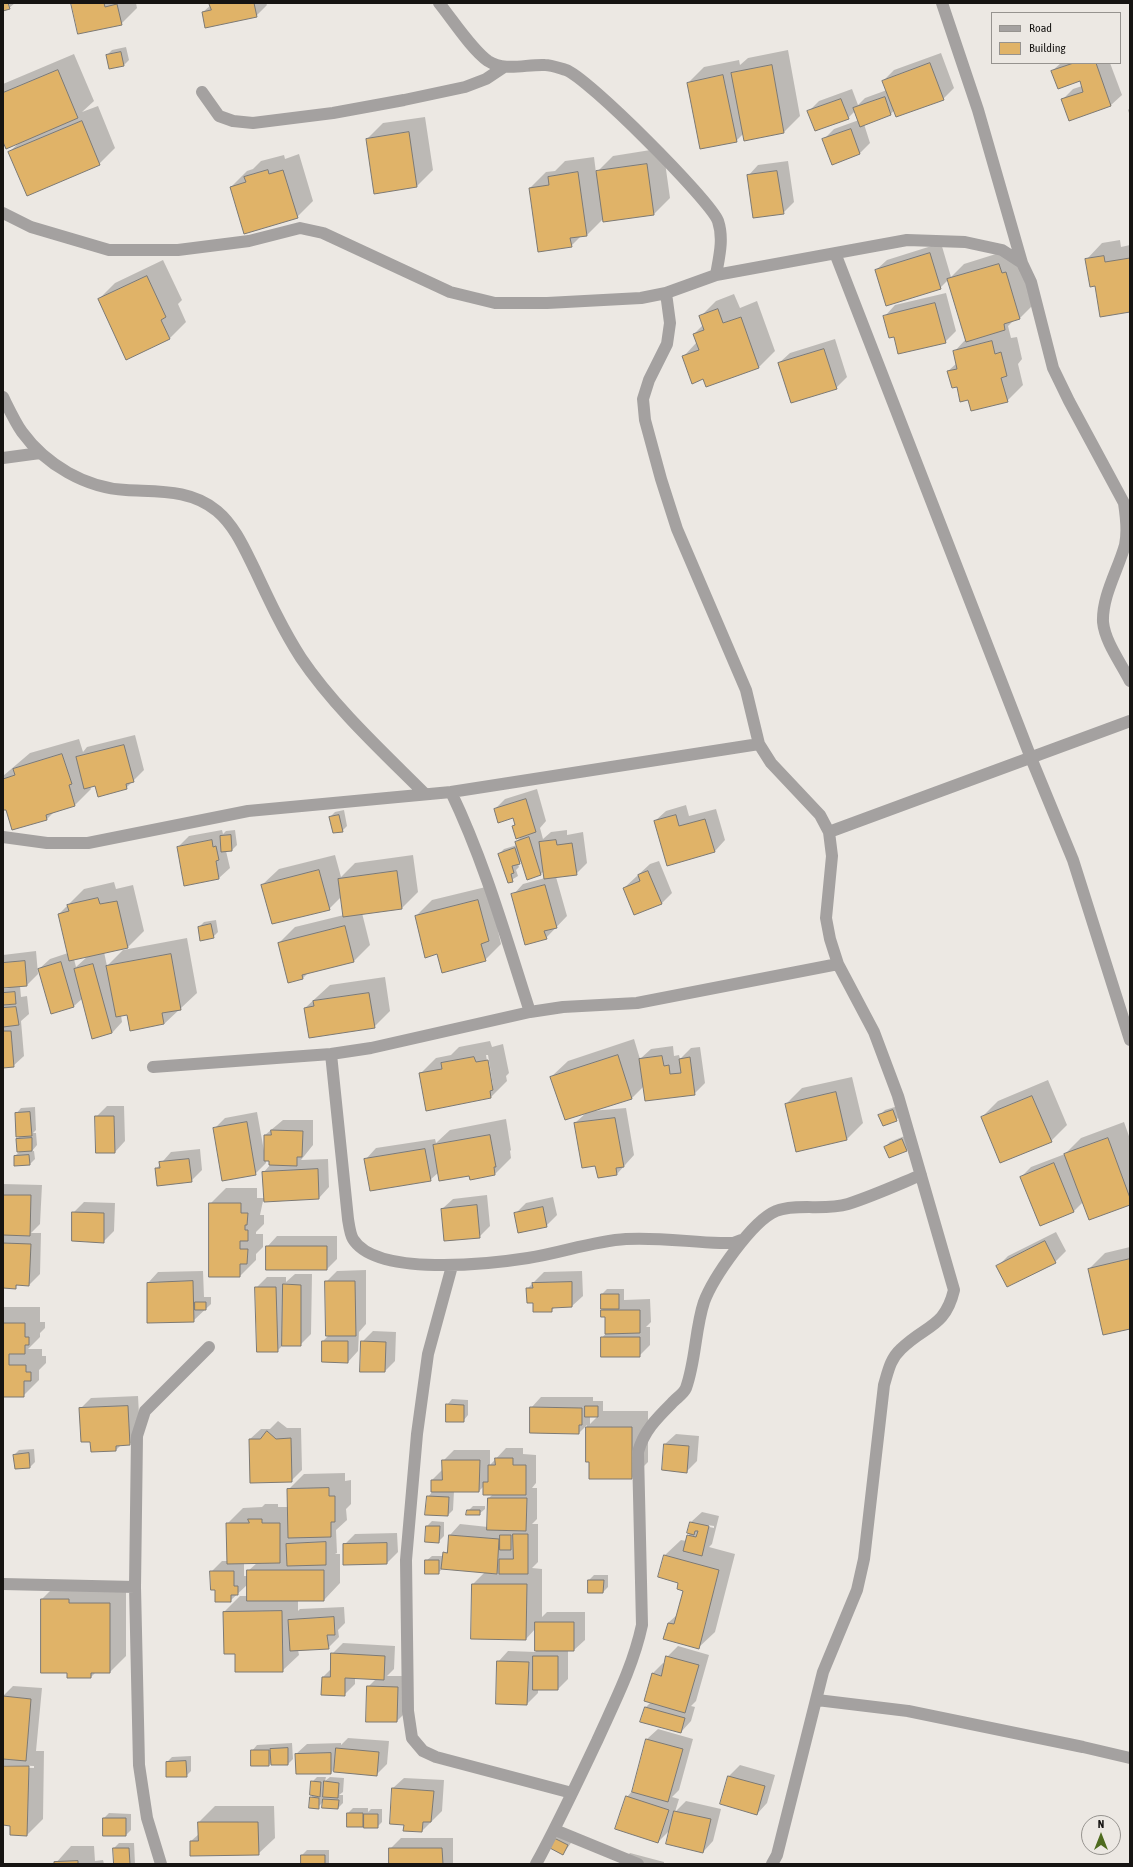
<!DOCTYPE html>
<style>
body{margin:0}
#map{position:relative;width:1133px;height:1867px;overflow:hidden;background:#ece8e3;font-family:"Asap Condensed",sans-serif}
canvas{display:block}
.frame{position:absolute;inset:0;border:4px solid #161412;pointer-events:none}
.legend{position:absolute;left:991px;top:12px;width:130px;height:52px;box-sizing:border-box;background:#ece8e3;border:1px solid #96938f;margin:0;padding:5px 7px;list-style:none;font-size:12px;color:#161412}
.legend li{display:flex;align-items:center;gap:8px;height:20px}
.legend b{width:20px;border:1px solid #96938f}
.north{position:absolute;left:1081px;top:1815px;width:40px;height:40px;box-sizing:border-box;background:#ece8e3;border:1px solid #96938f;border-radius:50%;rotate:0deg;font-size:11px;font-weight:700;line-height:16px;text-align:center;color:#161412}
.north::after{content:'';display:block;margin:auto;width:14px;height:18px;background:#4e6b1f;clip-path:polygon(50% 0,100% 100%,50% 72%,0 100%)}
</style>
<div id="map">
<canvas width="1133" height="1867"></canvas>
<div class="frame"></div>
<ul class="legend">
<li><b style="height:5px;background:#a4a1a0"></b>Road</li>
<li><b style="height:11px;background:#e0b368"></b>Building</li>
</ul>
<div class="north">N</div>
</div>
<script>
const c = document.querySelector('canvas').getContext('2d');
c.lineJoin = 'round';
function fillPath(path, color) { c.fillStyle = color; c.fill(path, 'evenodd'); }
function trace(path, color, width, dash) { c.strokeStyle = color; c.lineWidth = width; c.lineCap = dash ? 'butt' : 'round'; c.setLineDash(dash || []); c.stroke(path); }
const shadow = new Path2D(`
 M3,3H15L9,8L3,10Z
 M73,3H136L137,8L121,24Z
 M210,3H266L267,5L256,16L203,12L211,5Z
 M126,47L129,60L124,65L107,55L112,50Z
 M788,50L800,116L784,132L745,140L743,134L736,141L688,83L704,67L739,60L740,65L748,58Z
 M941,53L954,88L943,99L894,110L891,114L864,124L870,143L860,153L824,139L834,129L859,120L855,111L848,118L808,112L819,101L852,89L858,105L865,98L887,90L883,81L894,70Z
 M74,54L94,101L82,112L98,106L115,148L99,164L9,152L20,142L3,139V84Z
 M1061,63H1110L1122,95L1111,105L1069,120L1062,100L1073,89L1082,86L1080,80L1052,71Z
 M1130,108V116L1128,110Z
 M425,117L433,170L417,186L367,139L383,123Z
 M663,148L670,198L654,214L604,218L587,235H582L571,246L530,188L546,172L555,171L565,161L594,157L596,173L613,156Z
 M299,154L313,201L297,217L231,187L247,171L253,169L261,161L284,155L285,159Z
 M788,161L794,202L783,213L748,176L758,165Z
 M1120,240L1121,247L1130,245V311L1096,285L1086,260L1102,243Z
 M941,243L951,277L964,264L1015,248L1036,302L1020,318L1014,320L1008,326L1011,338L1017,337L1022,359L1018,364L1023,385L1007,401L968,399L948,371L957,363L954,352L966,339L948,280L940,288L876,270L887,260Z
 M163,260L182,300L178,304L186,322L170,338L127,358L99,299L115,283Z
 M946,293L956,331L945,342L894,336L885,316L895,305Z
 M734,294L740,308L757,301L775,351L759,367L707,385L704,378L683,357L697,342L694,334L703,325L700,317L716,301Z
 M835,339L847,377L836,388L779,363L790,353Z
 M135,735L144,770L126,788L96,785L90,787L91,789L75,805L55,811L47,819L7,808L3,809V776L30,753L79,739L83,752L87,747Z
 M537,789L546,821L540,828L543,839L551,832L567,830V835L583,832L587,863L576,874L556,877L567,916L546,938L513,895L523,884L545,878L544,871L540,875L522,861L518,864L519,867L516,870L518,876L508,882L499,854L504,849L517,845L516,842L522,836L513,826L516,823L514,817L495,809L505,799Z
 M686,805L689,816L716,809L725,840L715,851L655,821L666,811Z
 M344,810L347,826L342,831L330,817L335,812Z
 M222,830L223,834L226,831L235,830L237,845L232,850L226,851L230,868L219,878L178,847L189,836Z
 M335,855L341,877L355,863L413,855L418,892L402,908L362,913L370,945L354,961L308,973L303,978L289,982L279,943L295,927L344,915L341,897L329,909L262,885L279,869Z
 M659,861L672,893L661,904L624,888L650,864Z
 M114,882L116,889L133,885L144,931L128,947L104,952L107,966L123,950L187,938L197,993L164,1024L128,1014L121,1015L122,1022L112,1033L83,998L74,1006L52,1013L39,969L50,959L68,953L59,914L84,889ZM88,956L76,967L74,959Z
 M494,885L498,931L501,944L485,960L438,953L416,916L432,900Z
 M216,920L218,932L213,937L199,927L204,922Z
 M36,951L38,974L27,985L20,986L21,997L27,996L29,1014L21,1021L24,1056L13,1066L3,1067V989L10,988V987H3V955Z
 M385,977L390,1011L374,1027L305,1008L330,985Z
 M634,1039L640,1059L651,1049L673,1046L674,1056L679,1055L680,1059L691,1048L700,1047L705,1083L694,1094L644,1086L632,1098L591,1111L626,1108L634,1155L617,1174L599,1177L596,1165L575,1123L586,1113L551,1077L568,1061Z
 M490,1041L492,1047L503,1044L509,1073L506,1076L507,1081L491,1097L427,1110L420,1074L436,1058L451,1055L459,1047ZM486,1055H488L493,1086H491Z
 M852,1077L863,1123L847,1139L786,1104L802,1088Z
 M1048,1080L1067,1125L1051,1141L982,1117L998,1101Z
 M107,1106H124L125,1141L115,1152L96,1117Z
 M898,1106L901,1115L896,1120L880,1115L885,1110Z
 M35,1107L36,1130L33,1133H36L37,1145L32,1151H34L35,1159L30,1164L15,1156L20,1151L17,1139L20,1136L16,1114L21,1108Z
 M257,1112L264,1151L265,1135L283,1120H313V1145L301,1160L328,1159L329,1187L319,1198L263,1201L260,1215H264V1224L256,1232V1234H263V1247L256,1254V1260L240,1276L210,1204L226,1188H257V1198H265L264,1172L270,1165V1160H266V1163L255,1174L215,1128L225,1118Z
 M506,1119L511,1150L510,1151L511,1158L495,1174L471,1179L470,1174L439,1172L430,1180L366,1159L376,1148L435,1139L436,1143L450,1130Z
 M1124,1122L1130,1139V1203L1083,1202L1074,1211L1040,1225L1021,1177L1031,1167L1065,1154L1081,1138Z
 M907,1135L912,1145L906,1150L885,1147L890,1142Z
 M200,1149L202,1170L191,1181L156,1169L171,1152Z
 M3,1184L42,1185L40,1224L31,1233H41L40,1274L29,1285L18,1284L15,1288L3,1287Z
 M487,1195L490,1226L479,1237L442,1209L453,1199Z
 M553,1197L557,1215L546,1226L515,1214L526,1203Z
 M84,1202L115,1203L114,1231L103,1242L73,1213Z
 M1056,1232L1066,1251L1055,1262L998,1266L1008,1256Z
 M277,1236H337V1259L327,1269L267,1247Z
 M1130,1247V1328L1089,1269L1105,1253Z
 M366,1270V1324L359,1332L358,1351L348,1362L323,1341L329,1335L326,1282L337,1271Z
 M203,1271L204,1297H211V1304L193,1321L148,1283L158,1272Z
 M582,1271L583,1296L572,1306L555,1307L551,1311L534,1302L527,1289L544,1272Z
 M295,1274H312L311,1334L300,1345H283L277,1351L256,1288L267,1277H286V1282Z
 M607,1289H624V1300L650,1299L651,1322L646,1327H650V1345L639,1356L602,1338L606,1333V1316L602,1310L604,1308L602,1294Z
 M3,1307H40V1322H45V1328L40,1333V1337L28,1349H42V1356H46V1363L39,1370V1380L23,1396H3Z
 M373,1331L396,1332L395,1361L385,1371L362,1342Z
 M138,1396L140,1433L130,1444L121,1445L116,1450L91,1441L80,1409L91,1398Z
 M541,1397H593V1401H603V1411H648V1462L632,1478L587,1461V1425L579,1433L531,1408ZM590,1416H598L590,1424Z
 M452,1399L468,1400V1415L463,1421L447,1405Z
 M278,1421L287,1428H301L302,1470L291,1481L250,1439L261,1429H270Z
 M676,1434L699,1436L697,1461L686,1472L665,1444Z
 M506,1448H523V1454L536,1455V1483L532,1488H537V1519L532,1524H538V1562L532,1568L542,1569V1617L547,1612H585V1640L574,1650H568V1679L558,1689H538V1693L527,1704L498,1662L508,1651L536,1652V1628L526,1639L472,1638L473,1584L485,1572L443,1568L438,1573L426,1561L432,1556H444L449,1548L450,1535L460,1524L488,1527L489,1498L493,1494L484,1486L479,1491H454L453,1510L448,1515L428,1497L432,1492V1480L443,1469V1461L454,1450H490V1465Z
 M34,1449L35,1462L30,1467L14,1455L19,1450Z
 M345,1473V1481L351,1480V1504L346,1509L347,1520L336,1530L337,1553L335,1554H340V1583L324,1600H298V1611L300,1609L344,1607L345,1623L338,1630L339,1637L328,1648L298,1650L299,1655L282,1671L236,1653L224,1612L240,1596H248V1584L230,1601L216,1589L211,1572L222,1561H228L227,1524L243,1508L262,1507L265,1504H278V1507H288V1490L304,1474ZM244,1563H257L248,1571V1576H244Z
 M473,1506H485V1509L479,1514L468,1511Z
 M702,1512L719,1516L712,1544L709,1547L735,1554L715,1632L698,1648L668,1623L678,1614L684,1590L664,1556L681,1540L686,1541L690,1533L691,1522ZM707,1525L714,1526V1528L705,1526Z
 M432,1521L444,1522V1536L438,1542L426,1541L427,1526Z
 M397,1533L398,1552L387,1563L344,1545L355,1534Z
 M594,1575H608V1587L603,1592H589V1580Z
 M58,1583L126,1588V1656L110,1672H96L91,1677L68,1672L42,1599Z
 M343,1643L395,1646L394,1669L387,1676H408L407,1711L397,1721L368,1687L376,1679L355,1678V1684L344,1695L323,1677L331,1669L332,1654Z
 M678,1646L709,1655L696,1701L691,1706L695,1707L691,1721L681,1732L646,1707L651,1702L652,1674L663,1663L665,1664L667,1657Z
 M13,1686L42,1688L36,1751H44L43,1819L27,1835L11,1825L3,1824V1767L34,1768V1766L3,1765V1696Z
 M658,1729L693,1739L679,1790L672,1797L679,1799L675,1812L686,1801L721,1809L713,1841L703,1852L671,1829L658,1842L627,1797L633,1790L647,1739Z
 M348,1738L389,1741L387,1764L377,1774L335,1768L331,1773L296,1754L307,1744L341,1743V1745Z
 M292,1743L293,1759L288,1764L272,1762L269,1765L252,1751L257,1745Z
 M191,1756V1771L186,1776L167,1762L172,1757Z
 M740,1765L775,1775L767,1803L757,1814L721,1803L729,1776Z
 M317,1777H326L325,1781L330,1777L344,1778L343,1792L339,1795H343V1803L338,1808L323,1802L318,1807L311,1798L313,1795L312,1782Z
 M404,1778L444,1780L442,1811L422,1831L405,1824L393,1788Z
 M215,1806H274L275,1838L258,1854L191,1841L199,1834V1822Z
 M353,1808H368V1812L371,1809H382V1822L377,1827L365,1823L363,1826H348V1813Z
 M109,1813L131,1814V1830L126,1835L104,1818Z
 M560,1833L573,1840L563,1854L550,1847Z
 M401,1838H453V1864H390V1849Z
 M119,1843H134L135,1864H115L114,1848Z
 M71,1846H94L95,1861L103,1860L104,1864H55Z
 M307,1850H329V1864H302V1855Z
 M630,1853L664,1862V1864H618Z`);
const building = new Path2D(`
 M3,3H8L10,9L3,11Z
 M71,3H104L105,7L117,4L122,25L78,34Z
 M209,3H254L257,17L205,28L202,12L211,10Z
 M121,52L124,66L109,69L106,55Z
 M930,63L944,100L896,117L882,81Z
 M1074,63H1096L1111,106L1069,121L1061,99L1083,92L1080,81L1058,89L1051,71Z
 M772,65L784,133L744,141L731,73Z
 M58,70L78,118L6,149L3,142V93Z
 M723,75L737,142L700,149L687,83Z
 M885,97L891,115L860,127L853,108Z
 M841,99L849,119L815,131L807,111Z
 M82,121L100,165L27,196L8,152Z
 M851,129L860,154L832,165L822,139Z
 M409,132L417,187L374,194L366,139Z
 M647,164L654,215L603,222L596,171Z
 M268,170L269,174L283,170L298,218L244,234L230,187L246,182L244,177Z
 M777,171L784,214L753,218L747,175Z
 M578,172L587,236L570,238L572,247L538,252L529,188L549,185L548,177Z
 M930,253L941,289L886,306L875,270Z
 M1104,256L1105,262L1130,258V312L1100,317L1095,286L1090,287L1085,259Z
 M999,264L1002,273L1006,272L1020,319L1004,324L1005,330L966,342L947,279Z
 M147,276L166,317L161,320L170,339L126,360L98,299Z
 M935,303L946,343L898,354L894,337L889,338L883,316Z
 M718,309L723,323L741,317L759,368L706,387L703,379L692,384L682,356L699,350L693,334L704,330L699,316Z
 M992,341L995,354L1001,352L1007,376L1001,378L1008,402L971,411L968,400L960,402L957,387L952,388L947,371L957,369L953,351Z
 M824,349L837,389L791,403L778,363Z
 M124,745L134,782L126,784L127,789L98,797L95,786L84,789L76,757Z
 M62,754L72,784L69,785L75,806L46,815L47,820L12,830L6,810H3V779L15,775L13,769Z
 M526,799L536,832L516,839L512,826L515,825L513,818L498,823L494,809Z
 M339,815L343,832L333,833L329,817Z
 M676,815L679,826L705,819L715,852L667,866L654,821Z
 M231,835L232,851L221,852L220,836Z
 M529,837L541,875L527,880L515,842Z
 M212,840L213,847L216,846L219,860L216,861L219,879L184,886L177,847Z
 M556,840L557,845L572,843L577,875L544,879L539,842Z
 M515,848L520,864L512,866L514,873L511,874L513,882L508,883L498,854Z
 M319,870L330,910L272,924L261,885Z
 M397,871L402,909L343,917L338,879Z
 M648,871L662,904L634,915L623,888L640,881L638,875Z
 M545,885L557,928L544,931L547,939L525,945L511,894Z
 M98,898L100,904L117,901L128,948L69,961L58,914L69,911L67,905Z
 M478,900L489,941L481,944L486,961L442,973L437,954L425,958L415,916Z
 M211,924L214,938L200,941L198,927Z
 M345,926L354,962L302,975L303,979L288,983L278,943Z
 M171,954L181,1010L162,1013L164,1024L130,1031L127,1015L116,1017L106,966Z
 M25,961L27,986L3,988V963Z
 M61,962L74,1007L51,1014L38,969Z
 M93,964L112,1033L92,1039L74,969Z
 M15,992L16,1004L3,1005V993Z
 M369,993L375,1028L309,1038L304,1008L314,1006L313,1001Z
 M16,1007L19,1025L3,1027V1008Z
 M3,1031H11L14,1067L3,1068Z
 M618,1055L632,1099L565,1120L550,1077Z
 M662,1056L664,1066L669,1065L670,1074L681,1073L679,1059L690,1057L695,1095L645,1101L639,1059Z
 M474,1057L476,1062L488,1060L493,1090L490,1091L491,1098L426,1111L419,1073L442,1069L441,1063Z
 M836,1092L847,1140L796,1152L785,1104Z
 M1032,1096L1052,1142L1000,1163L981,1117Z
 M893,1110L897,1121L883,1126L878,1115Z
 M30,1112L32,1136L16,1137L15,1113Z
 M95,1116H114L115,1153H96Z
 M615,1118L624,1167L616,1168L617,1175L598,1178L595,1166L582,1168L574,1123Z
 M247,1122L256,1175L222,1181L213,1128Z
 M271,1130L303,1131L302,1157H297V1166L269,1165V1161H264V1135H271Z
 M490,1135L496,1167H494L495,1175L470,1180L469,1176L439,1181L433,1145Z
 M32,1138V1151L17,1152L16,1139Z
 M1108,1138L1130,1198V1205L1089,1220L1064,1154Z
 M902,1139L907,1151L889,1158L884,1147Z
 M425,1149L431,1181L370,1191L364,1159Z
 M29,1155L30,1165L14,1166V1156Z
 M189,1159L192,1182L157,1186L155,1168H160L159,1162Z
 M1054,1163L1074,1212L1040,1226L1020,1177Z
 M318,1169L319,1199L264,1202L262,1172Z
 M3,1195H31L30,1236L3,1235Z
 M209,1203H241V1213H248L247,1225H245V1230H248V1241H240V1249H248L247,1264H240V1277H209Z
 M477,1205L480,1238L444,1241L441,1209Z
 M543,1207L547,1227L518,1233L514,1213Z
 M72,1212L104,1213V1243L72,1241Z
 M1045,1241L1056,1263L1007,1287L996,1266Z
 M3,1243L31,1244L29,1286L16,1285V1289L3,1288Z
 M266,1246H327V1270H266Z
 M1130,1259V1329L1103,1335L1088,1269Z
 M193,1281L194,1322L147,1323V1283Z
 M325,1281H355L356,1336H326Z
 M572,1282V1307L552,1308V1312H533V1303H527L526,1288H533L532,1283Z
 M283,1284L301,1285V1346H282Z
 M255,1287H276L278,1352H257Z
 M601,1294H619V1309H601Z
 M195,1302H206V1310H195Z
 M601,1310H640V1333L605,1334V1317H601Z
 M3,1323H25V1337H29V1345H25V1354H9V1365H26V1372H31V1381H24V1397H3Z
 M601,1337H640V1357H601Z
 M322,1341H348V1363L322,1362Z
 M361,1341L386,1342L385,1372H360Z
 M446,1404L464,1405V1422H446Z
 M128,1406L130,1445L116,1446V1451L91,1452L90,1442H81L79,1408Z
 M585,1406H598V1417H585Z
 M530,1407L582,1408V1425H579V1434L530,1433Z
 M586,1427H632V1479H589V1462H586Z
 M267,1431L276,1439L291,1438L292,1482L250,1483L249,1439H260Z
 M664,1444L689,1446L687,1473L662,1470Z
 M29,1453L30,1468L15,1469L13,1455Z
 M495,1458H513V1465H526V1495H483V1482H488V1465H495Z
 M442,1460H480L479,1492H431V1480H442Z
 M329,1488V1496H335V1522H331V1537L288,1538L287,1489Z
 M427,1496L449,1497L448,1516L425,1515Z
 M488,1498H527L526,1531L487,1530Z
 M467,1510H480V1515H466Z
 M248,1519H262V1523H280V1563L227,1564L226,1523H249Z
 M690,1522L709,1526L702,1556L683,1551L687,1535L696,1537L698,1531H695L694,1535L687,1533Z
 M426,1526H440L439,1543L425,1542Z
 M513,1534H528V1574H499V1559H513Z
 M449,1535L499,1539L497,1574L441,1569L443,1552L447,1553Z
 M500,1535H511V1550H500Z
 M326,1542V1565L287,1566L286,1544Z
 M387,1543V1564L343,1565V1544Z
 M664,1555L719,1570L699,1649L663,1639L668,1623L674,1624L683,1591L677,1589L678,1583L658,1577Z
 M425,1560H439V1574H425Z
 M247,1570H324V1601H247Z
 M210,1571H234V1586H238V1595H231V1602H215V1590H211Z
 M588,1580H604L603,1593H588Z
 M472,1584H527L526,1640L471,1639Z
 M41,1599H69V1603H110V1673H91V1678H67V1673H41Z
 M282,1611L283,1672H235V1654H224L223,1612Z
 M334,1617L335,1635H327L329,1649L290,1651L288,1620Z
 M535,1622H574V1651H535Z
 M331,1653L385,1656L384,1680L345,1678V1696L321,1695L322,1677H330Z
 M533,1656H558V1690H533Z
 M666,1656L699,1665L685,1713L644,1701L652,1673L661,1676Z
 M497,1661L529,1662L527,1705L496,1704Z
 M367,1686L398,1687L397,1722H366Z
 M3,1696L31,1699L26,1761L3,1759Z
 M645,1707L685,1718L681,1733L640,1722Z
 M646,1739L683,1749L668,1802L632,1792Z
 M288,1748V1765H271L270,1749Z
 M336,1748L379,1752L377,1776L334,1772Z
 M251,1750H269V1766H251Z
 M331,1753V1774H296L295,1754Z
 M186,1761L187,1777H166V1762Z
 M3,1766H29L27,1836L10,1835V1826L3,1825Z
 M728,1776L765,1786L757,1815L720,1804Z
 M311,1781L321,1782L320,1797L310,1795Z
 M324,1781L339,1783L338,1798L323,1797Z
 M392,1788L434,1791L431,1822H423L422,1832L403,1831L404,1825L390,1824Z
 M626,1796L669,1810L658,1843L615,1829Z
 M310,1797L319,1798V1809L309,1808Z
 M323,1799L339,1800L338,1809L322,1808Z
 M674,1811L711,1819L703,1853L666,1844Z
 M347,1813H363V1827H347Z
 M364,1814H378V1828H364Z
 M103,1818H126V1836H103Z
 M198,1822H258L259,1855L190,1856V1841H198Z
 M554,1838L568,1845L563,1855L548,1847Z
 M113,1848H129L130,1864H114Z
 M389,1848H442L443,1864H389Z
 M301,1855H325V1864H301Z
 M78,1861V1864H54V1862Z`);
const minor = new Path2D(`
 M439,3C452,19 472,50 488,61C505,72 526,64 545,65C551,65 559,68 566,70C587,77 710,200 718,221C724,239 719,257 716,275
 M942,3L978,110L1022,263
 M202,92L219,116L233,121L253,123L333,113L404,100L465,87L486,79L504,67
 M3,213L31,227L109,250H178L249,241L300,228L323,233L450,292L495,303H547L641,298L666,293L716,275L907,240L965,242L1002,250L1022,263L1031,282L1053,368L1069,401L1124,503C1126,516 1128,532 1125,545C1118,570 1102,596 1103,622C1105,642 1121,663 1130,681
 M835,253L1031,758L1073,860L1130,1040
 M666,293L670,323L667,344L649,380L643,399L645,420L661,479L677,529L746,690L759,744L771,763L820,815L829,832L832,856L826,918L830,939L838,964L874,1032L898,1096L954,1290C945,1328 925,1325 901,1349C890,1359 888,1372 884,1385L864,1559L857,1590L823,1672L777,1855L772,1864
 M3,397C9,409 15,422 22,432C46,465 86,488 126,490C158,492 191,489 217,511C235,526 245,550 255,570C269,600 283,630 301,658C334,707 383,752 425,794
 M3,458L40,453
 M451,792C485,863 506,938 530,1012
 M829,832L1130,721
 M3,837L47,843H88L248,811L451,792L759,744
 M331,1054L348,1219C349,1225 350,1234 353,1239C376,1277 490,1264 528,1258C561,1253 593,1241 626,1239C657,1237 689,1242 720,1243H733L741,1240
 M153,1067L331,1054L371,1048L530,1012L563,1007L637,1003L838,964
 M452,1266L428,1354L417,1434L406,1560L408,1711L412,1738L423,1751L436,1757L572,1793
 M3,1584L135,1587
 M817,1700L908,1711L1083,1747L1130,1758
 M555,1830L638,1864
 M161,1864L147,1818L139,1765L135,1587L137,1436L145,1411L209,1347
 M536,1864C558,1824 577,1783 597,1741C614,1703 633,1667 642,1625L638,1452C644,1430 658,1417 674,1401C678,1397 684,1393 686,1388C696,1360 695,1329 704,1302C713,1278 752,1221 776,1211C797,1203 825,1211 848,1204C873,1196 897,1185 921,1175`);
fillPath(shadow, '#0003');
fillPath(building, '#e0b368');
trace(building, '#7c7974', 1);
trace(minor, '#a4a1a0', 12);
</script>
